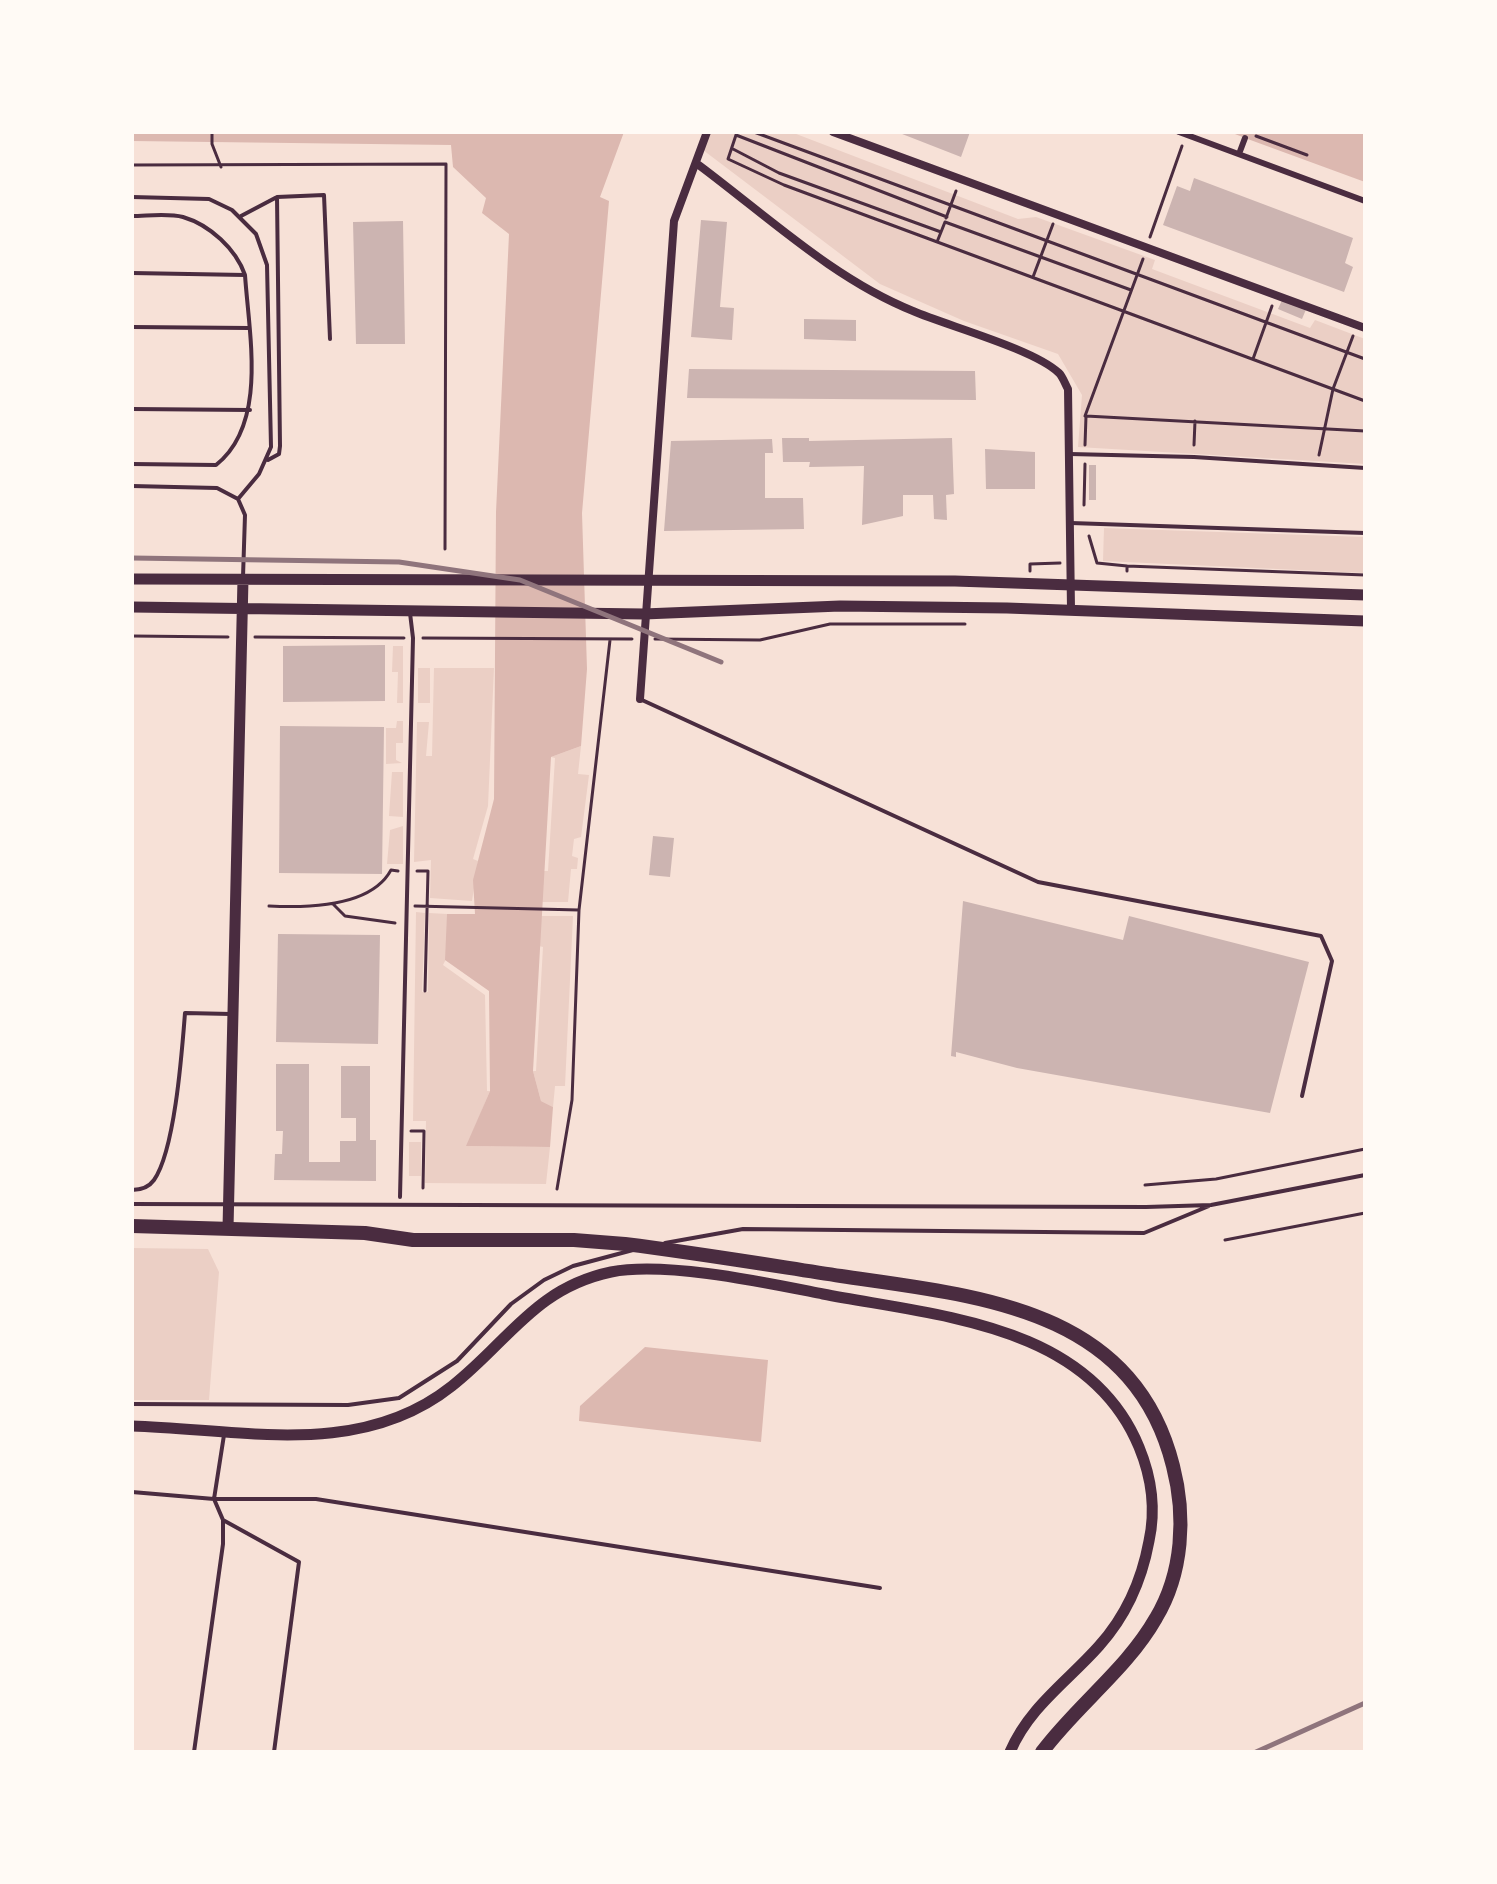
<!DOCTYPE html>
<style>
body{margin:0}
#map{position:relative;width:1497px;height:1884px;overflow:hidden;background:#f7e1d7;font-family:Lato,sans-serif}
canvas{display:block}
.frame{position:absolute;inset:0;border:134px solid #fffaf5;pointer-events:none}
</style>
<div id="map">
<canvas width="1497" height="1884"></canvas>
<div class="frame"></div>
</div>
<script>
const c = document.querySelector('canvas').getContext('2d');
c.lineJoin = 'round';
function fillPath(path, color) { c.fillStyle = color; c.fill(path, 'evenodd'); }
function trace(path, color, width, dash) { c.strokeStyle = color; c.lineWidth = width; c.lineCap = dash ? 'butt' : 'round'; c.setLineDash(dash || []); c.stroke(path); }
const green = new Path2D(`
 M706,132H791L1018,219L1036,217L1155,260L1152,269L1310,328L1315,320L1365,339V464L1078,447L1082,395L1058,354L964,321L880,284L703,150Z
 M1104,528L1365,537V573L1103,561Z
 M393,646H403V703H397L398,672H392Z
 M418,668H430V703H418Z
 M434,668H494L488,806L473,859L478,861L472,901L430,898L431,860L414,862L417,722H429L426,756H432Z
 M397,721H403V743H396V760L402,763L386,764V728H396Z
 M581,746L578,774L589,775L581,837L574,839L572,856L578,858L577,869H571L568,902H541L543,871H548L555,758L551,757Z
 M392,772H403V817L389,816Z
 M403,826V864H387L390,830Z
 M416,912L425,913L422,992H428L429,913L447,914L448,955L443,965L485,995L487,1091H490L467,1146L550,1147L546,1184L425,1183L426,1121H413Z
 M540,916H573L565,1086H555L553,1107L541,1101L533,1071H536L543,947L539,946Z
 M409,1142H421V1176H409Z
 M132,1248L208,1249L219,1272L209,1400H132Z`);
const water = new Path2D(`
 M132,132H624L600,197L609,201L582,513L587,669L581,746L551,757L533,1071L541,1101L553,1107L550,1147L466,1146L490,1091L489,991L445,960L447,914H475L473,880L494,799L496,512L509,234L482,213L486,198L453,167L451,145L132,141Z
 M1230,132H1365V182L1245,138Z
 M645,1347L768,1360L761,1442L579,1421L580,1406Z`);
const building = new Path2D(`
 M897,132H970L961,157Z
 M1194,178L1353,238L1345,263L1353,267L1344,292L1163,225L1177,186L1190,191Z
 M701,220L727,222L720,307L734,308L732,340L691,337Z
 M403,221L405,344H356L353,222Z
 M1283,298L1307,307L1302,319L1278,309Z
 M804,319L856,320V341L804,339Z
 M689,369L975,371L976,400L687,398Z
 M782,438H809V441L952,438L954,494L946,495L947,520L934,519L933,495H903V516L862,525L864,466L809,467L810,462H783Z
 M772,439L773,453H765V498H803L804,529L664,531L671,441Z
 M985,449L1035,452V489H986Z
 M1089,465H1096V500H1089Z
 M385,645V701L283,702V646Z
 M280,726L384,727L382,874L279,873Z
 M653,836L674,838L670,877L649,875Z
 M963,901L1123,940L1129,916L1309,962L1270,1113L1017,1068L956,1052V1057L951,1056Z
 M278,934L380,935L378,1044L276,1042Z
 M276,1064H309V1162H340V1141H356V1118H341V1066H370V1140H376V1181L274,1180L275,1154H282L283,1131H276Z`);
const path = new Path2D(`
 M212,132V144L221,167
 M737,132L728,159L784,185L1365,401
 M754,132L1365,359
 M736,135L947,217
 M1256,136L1307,155
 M733,149L779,173L941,232
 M132,165L446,164L445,549
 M946,218L956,191
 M1150,237L1182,146
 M937,242L945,222L1131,290
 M1033,277L1053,224
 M1253,359L1272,306
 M1085,416L1143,259
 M1085,445L1086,416L1365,431
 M1194,445L1195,421
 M1319,455L1333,389L1353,336
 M1084,505L1085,464
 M1089,536L1097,563L1127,566V571
 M1127,566L1365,575
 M1030,571V564L1060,563
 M132,636L228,637
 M255,637L404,638
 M423,638L632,639
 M655,639L760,640L830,624H965
 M417,871H428L425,991
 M333,904L345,916L395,923
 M269,906C307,908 371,907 391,870L398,871
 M415,906L579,910
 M411,1131H424L423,1188
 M1145,1185L1216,1179L1365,1149
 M557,1189L572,1100L579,910L610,640
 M1225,1240L1365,1213`);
const service = new Path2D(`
 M132,197L209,199L232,210L256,234L267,265L271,447L259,474L238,499L245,515L243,577
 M277,197L324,195L330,339
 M132,216C147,216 168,213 183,217C210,225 236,249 245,275
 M241,216L277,197L280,446L279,454L268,460
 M132,273L245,275C249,335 268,424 216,465L132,464
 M132,327L249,328
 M132,409L250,410
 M1070,454L1194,457L1365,468
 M132,486L217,488L238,499
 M1071,523L1365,533
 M642,700L1038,882L1321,936L1332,961L1302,1096
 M132,1190C140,1190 149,1187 154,1180C175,1150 182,1051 185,1013L231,1014
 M400,1197L413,638L410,613
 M132,1204L1146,1207L1211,1205L1365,1175
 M665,1243L743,1229L1144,1233L1209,1206
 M132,1404L348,1405L399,1398L457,1361L511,1304L544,1280L573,1266L633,1250
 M132,1492L214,1499H316L880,1588
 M223,1520L299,1562L274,1752
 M194,1752L223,1544V1520L214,1499L224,1435`);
const pedestrian = new Path2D(`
 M1179,132L1365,201
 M1239,154L1245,138`);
const minor = new Path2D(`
 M833,132L1365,328
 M696,163C765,214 833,279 913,311C948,326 1034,349 1059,373C1063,377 1065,384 1068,389L1071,609
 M640,699L674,221L707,132`);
const secondary = new Path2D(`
 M132,579L955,581L1365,595
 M132,607L644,614L840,606L1007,608L1365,621
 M228,1228L243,579
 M132,1426C241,1429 359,1460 452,1386C508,1342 535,1288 611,1272C666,1261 767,1283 823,1294C936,1316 1088,1323 1139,1447C1151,1476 1156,1509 1149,1541C1142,1579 1126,1616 1099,1646C1068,1681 1029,1707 1010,1752`);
const trunk = new Path2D(`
 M132,1226L365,1233L413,1240H574L625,1244C697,1253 769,1265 841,1276C977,1296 1133,1307 1173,1466C1186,1516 1183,1573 1156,1618C1127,1669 1077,1705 1042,1752`);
const rail = new Path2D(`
 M132,558L399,562L520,580L721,662
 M1256,1752L1365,1703`);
fillPath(green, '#ebcfc5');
fillPath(water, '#dcb8b0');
fillPath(building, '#ccb4b1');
trace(path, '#4a2c40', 3);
trace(service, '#4a2c40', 4);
trace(pedestrian, '#4a2c40', 6);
trace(minor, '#4a2c40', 8);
trace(secondary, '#4a2c40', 11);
trace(trunk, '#4a2c40', 14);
trace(rail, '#8f747c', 5);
</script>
